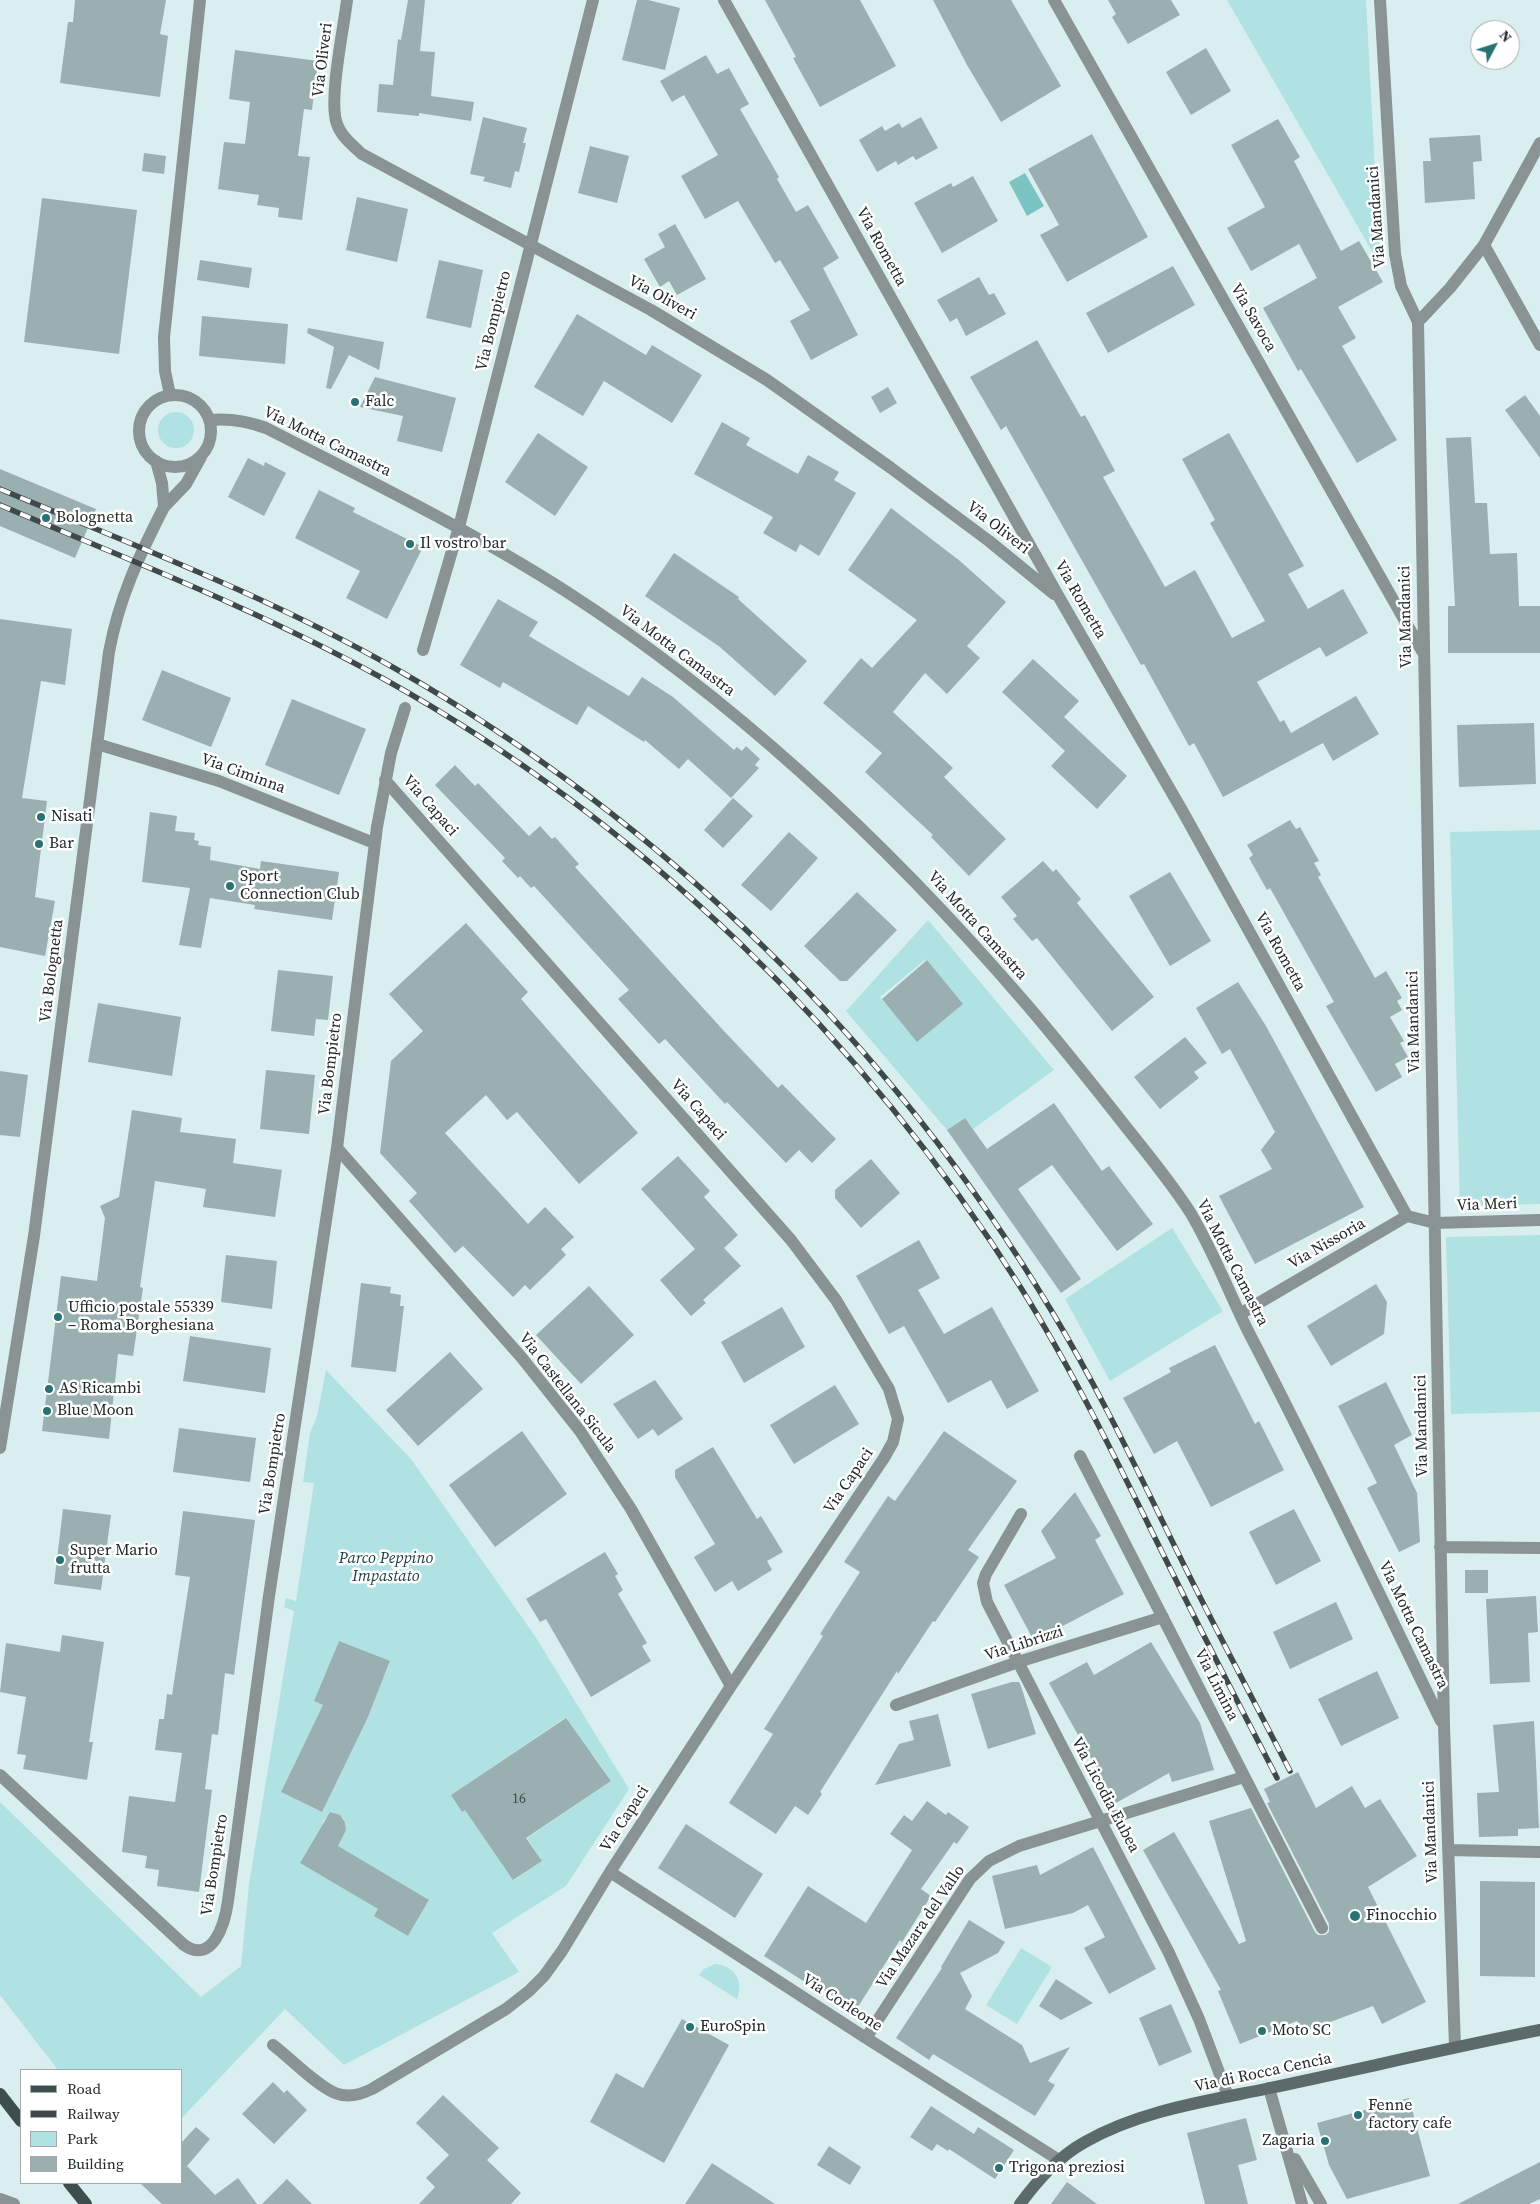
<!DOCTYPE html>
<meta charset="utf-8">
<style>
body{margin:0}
#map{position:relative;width:1540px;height:2204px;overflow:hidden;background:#d9efef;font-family:"Source Serif 4",serif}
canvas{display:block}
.legend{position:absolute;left:20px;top:2069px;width:162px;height:115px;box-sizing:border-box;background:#fff;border:1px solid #a6a9aa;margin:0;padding:6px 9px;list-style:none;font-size:15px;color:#21292a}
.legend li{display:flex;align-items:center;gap:10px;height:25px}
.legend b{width:25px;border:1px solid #a6a9aa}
.north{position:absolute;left:1470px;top:20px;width:50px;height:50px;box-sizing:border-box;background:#fff;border:1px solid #a6a9aa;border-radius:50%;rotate:50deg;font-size:14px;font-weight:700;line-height:20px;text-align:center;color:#21292a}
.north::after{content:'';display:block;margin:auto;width:18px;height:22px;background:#287274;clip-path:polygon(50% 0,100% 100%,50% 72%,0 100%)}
</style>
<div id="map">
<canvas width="1540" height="2204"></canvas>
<ul class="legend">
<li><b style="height:6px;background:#3e4e4e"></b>Road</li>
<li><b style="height:6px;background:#3f494a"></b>Railway</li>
<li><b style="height:14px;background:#b0e2e3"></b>Park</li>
<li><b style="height:14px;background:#9aafaf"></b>Building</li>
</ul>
<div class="north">N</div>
</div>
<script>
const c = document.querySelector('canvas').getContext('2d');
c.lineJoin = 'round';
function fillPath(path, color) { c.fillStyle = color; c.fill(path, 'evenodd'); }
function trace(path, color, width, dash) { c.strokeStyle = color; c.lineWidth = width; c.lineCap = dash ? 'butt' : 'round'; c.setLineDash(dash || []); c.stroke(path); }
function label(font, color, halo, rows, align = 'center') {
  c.font = font + ' "Source Serif 4",serif'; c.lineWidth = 5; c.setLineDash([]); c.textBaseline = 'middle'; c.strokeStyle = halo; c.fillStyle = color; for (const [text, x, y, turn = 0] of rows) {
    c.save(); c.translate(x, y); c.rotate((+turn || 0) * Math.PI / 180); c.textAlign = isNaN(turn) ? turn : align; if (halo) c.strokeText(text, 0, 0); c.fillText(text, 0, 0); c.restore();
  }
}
const green = new Path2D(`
 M1227,0H1366L1380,265Z
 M158 430a18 18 0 1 1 36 0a18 18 0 1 1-36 0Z
 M1540,830V1204L1460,1206L1450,832Z
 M928,920L1054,1070L973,1129L965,1118L947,1130L846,1011ZM926,959L962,1004L917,1041L880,997Z
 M1172,1228L1223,1311L1110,1381L1065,1299Z
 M1540,1235V1412L1451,1414L1446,1237Z
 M326,1370L411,1459L535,1636L629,1789L566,1886L492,1933L519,1972L344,2065L285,2009L181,2119V2070H58L0,1995V1802L201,1997L241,1966L249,1884L294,1611L284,1607L286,1598L296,1601L314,1483L303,1482L310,1433L317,1416ZM339,1641L390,1662L366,1722L314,1701ZM565,1718L580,1740L571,1765L591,1752L611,1781L527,1838L542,1861L514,1880L477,1827L476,1802L451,1795ZM309,1734L350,1753L317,1810L281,1792ZM329,1815C339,1815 347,1816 346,1830L322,1828L323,1821ZM317,1834L429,1901L408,1936L378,1909L300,1863Z
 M1021,1948L1052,1967L1017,2024L986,2005Z
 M715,1964C733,1965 745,1981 737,1999L699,1975L704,1969Z`);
const water = new Path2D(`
 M1025,173L1044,206L1027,216L1009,182Z`);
const building = new Path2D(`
 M75,0H166L160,34L168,36L160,97L60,83L68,22H73Z
 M408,0H425L420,51L435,52L431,96L474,102L471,121L419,113V116L377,112L379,84L393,85L398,39L401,40Z
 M637,0H648L680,8L665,70L622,60Z
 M765,0H860L896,66L820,107L793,58L796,57Z
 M933,0H1011L1061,86L1001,122L967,65Z
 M1108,0H1171L1180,15L1128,44L1112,17L1116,14Z
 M1206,48L1231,91L1191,115L1166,72Z
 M235,50L318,61L312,110L304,109L298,156L310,157L302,220L278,217L279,208L257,205L259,195L218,189L224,142L245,144L250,102L229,99Z
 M706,55L717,74L729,68L749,104L740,109L779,177L777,179L796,212L808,205L839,258L823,268L858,335L811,360L790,321L810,310L780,260L775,263L738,201L705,219L681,176L718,155L684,95L672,102L660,81Z
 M483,117L527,128L523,143H526L519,172L515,171L511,188L483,181L485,177L470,174Z
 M921,117L938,148L916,160L913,156L898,165L896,161L877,172L859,140L882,126L885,131L899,123L902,128Z
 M1278,119L1300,157L1294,161L1341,251L1359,241L1383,282L1338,307L1356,338L1342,346L1397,440L1357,463L1301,369L1298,371L1263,308L1317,278L1299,244L1251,271L1227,228L1265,207L1231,145Z
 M1092,134L1148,237L1067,282L1040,235L1059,225L1028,169Z
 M1480,135L1482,161L1473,162L1475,199L1425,203L1423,161H1431L1429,138Z
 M590,146L629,156L617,203L578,193Z
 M144,153L166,156L164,174L142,171Z
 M973,176L998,221L942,253L914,203L951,183L953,187Z
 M357,197L408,209L397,262L346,250Z
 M42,198L137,210L119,354L24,342Z
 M675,224L706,279L677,295L669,281L660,287L644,259L665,247L658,234Z
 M200,260L252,268L249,288L197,280Z
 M439,260L483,270L471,328L426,318Z
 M1173,266L1195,305L1108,353L1086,313Z
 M979,277L989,295L994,293L1006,314L966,336L957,318L950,322L937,300Z
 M577,314L646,355L652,345L702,375L672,423L604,381L583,416L534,387Z
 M202,316L288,324L285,364L199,356Z
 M308,328L384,342L379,370L349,355L331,389L326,388L334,347L307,333Z
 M1037,340L1081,417L1085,415L1115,471L1103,477L1165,587L1195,570L1232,638L1265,621L1210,523L1215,520L1182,459L1229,433L1304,566L1288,574L1308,609L1343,589L1368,633L1326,657L1320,647L1257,682L1280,722L1284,720L1291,733L1356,696L1379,734L1333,761L1323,743L1223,797L1194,743L1189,746L1144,664L1141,665L1006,426L1001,430L970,377Z
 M375,377L456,398L442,452L397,441L403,416L360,407Z
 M888,387L897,403L880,413L871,397Z
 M1525,395L1540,416V458L1505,410Z
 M722,422L750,438L746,445L798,474L808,455L839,472L834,480L856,493L819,556L800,544L796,552L763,533L773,517L694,474Z
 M538,433L588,467L555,516L505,482Z
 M1471,437L1475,503H1487L1490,554L1517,553L1519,606H1540V653H1448V606H1455L1446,438Z
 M248,458L264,466L265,462L286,473L264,516L228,497Z
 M0,469L96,509L75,558L0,526Z
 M319,490L355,508L353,512L423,547L387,619L346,598L360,571L295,538Z
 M891,508L960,561L1006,602L967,646L980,658L947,694L925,673L893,712L953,768L944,777L1006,839L969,876L931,837L933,835L865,772L882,753L823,703L861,658L872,668L917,620L848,570Z
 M674,553L739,597L738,599L807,661L775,696L720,647L645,596Z
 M498,599L538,622L529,636L629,696L642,677L673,697L734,750L737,747L742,751L746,746L760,759L755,765L759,768L731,798L688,759L679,769L645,740L644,742L588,706L577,725L503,682L500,688L460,665Z
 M0,619L72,629L65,685L41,681L22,798L47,801L35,897L55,901L45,956L0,947Z
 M1033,659L1079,701L1064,717L1127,776L1097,809L1051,766L1065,751L1002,692Z
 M162,670L231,698L211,747L142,720Z
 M292,699L366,729L339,795L265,765Z
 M1534,723L1536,784L1459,787L1457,725Z
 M455,765L475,786L478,783L529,836L540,826L552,839L555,837L579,864L575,867L723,1030L778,1088L782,1084L836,1139L812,1163L799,1150L786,1163L727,1102L725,1104L665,1039L659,1044L618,999L629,990L534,886L531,888L520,876L518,878L502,861L505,858L435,785Z
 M733,798L753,816L723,848L704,830Z
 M150,812L177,816L175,831L195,833L194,840L199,841L198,845L211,847L210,860L260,869L261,861L339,872L332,920L254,909L255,905L210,898L201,948L179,945L190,888L142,882Z
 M1290,820L1296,829L1300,827L1319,861L1314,863L1321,875L1318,877L1375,978L1386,971L1402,998L1397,1001L1402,1010L1390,1017L1404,1041L1400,1043L1408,1057L1395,1064L1402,1077L1376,1092L1326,1006L1334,1002L1270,888L1267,890L1249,858L1253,855L1247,845Z
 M789,832L818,858L771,911L741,885Z
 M1043,861L1053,872L1056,869L1081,899L1077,903L1154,997L1112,1031L1037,938L1032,941L1013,919L1017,916L1001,897Z
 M1170,872L1211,941L1170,966L1129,896Z
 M857,892L897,930L847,981H840L804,946Z
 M466,923L528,992L521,999L638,1133L579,1184L517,1112L507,1120L486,1095L445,1133L528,1224L545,1207L574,1237L561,1249L566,1255L530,1290L525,1285L513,1297L463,1246L455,1253L409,1201L417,1193L380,1153L391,1061L423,1031L389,994Z
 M927,960L963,1004L917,1042L882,999Z
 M278,970L333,976L328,1020L316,1019L314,1036L271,1031Z
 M1238,982L1266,1026L1364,1207L1255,1264L1219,1196L1272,1169L1261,1150L1275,1132L1230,1049L1222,1054L1196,1008Z
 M98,1003L181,1017L172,1076L88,1062Z
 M1185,1037L1207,1063L1194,1072L1199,1078L1160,1109L1134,1077Z
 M266,1070L315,1075L309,1134L260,1129Z
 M0,1071L28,1075L20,1137L0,1135Z
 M1054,1103L1102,1171L1109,1166L1153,1224L1117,1251L1052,1165L1018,1189L1081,1279L1061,1293L947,1130L965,1118L987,1149Z
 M132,1110L182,1118L180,1132L236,1139L233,1163L282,1170L275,1217L203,1207L206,1189L155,1181L140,1287L143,1288L133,1356L118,1354L109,1439L42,1431L61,1276L97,1281L105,1218L100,1206L119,1197Z
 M678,1156L710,1191L704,1197L738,1235L724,1248L741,1266L703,1300L706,1303L691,1316L660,1280L695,1249L641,1189Z
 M871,1159L900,1193L861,1228L835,1198V1190Z
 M919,1240L940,1278L918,1290L944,1334L992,1307L1039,1391L1007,1409L991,1380L948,1403L904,1326L889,1334L856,1276Z
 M226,1255L277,1261L272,1309L221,1302Z
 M361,1283L391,1287L390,1293L401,1295L400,1306H404L396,1372L351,1367Z
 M1376,1284L1387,1302L1384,1334L1331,1366L1307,1326Z
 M589,1286L634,1335L581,1384L536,1335Z
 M782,1307L805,1347L744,1383L721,1342Z
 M190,1336L271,1348L265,1393L183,1381Z
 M1215,1345L1255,1424L1259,1421L1284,1470L1211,1507L1177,1441L1154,1454L1123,1398L1171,1372L1169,1368Z
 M450,1352L483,1389L418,1446L386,1410Z
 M655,1380L683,1419L658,1436L653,1429L638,1439L613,1404Z
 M1386,1382L1412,1435L1394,1445L1417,1493L1420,1542L1399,1552L1367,1488L1377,1483L1338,1406Z
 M835,1385L859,1424L794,1464L770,1425Z
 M179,1428L256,1438L250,1482L173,1472Z
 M522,1431L567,1494L495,1547L449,1485Z
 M944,1431L1017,1481L968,1550L979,1557L935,1622L933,1621L898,1674L897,1671L820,1792L822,1794L808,1815L795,1806L776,1834L729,1803L773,1734L764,1729L823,1636L820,1634L860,1572L844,1562L888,1496L895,1501Z
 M713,1447L757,1519L761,1516L783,1552L767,1561L772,1570L738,1591L732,1581L715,1592L694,1557L715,1544L675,1477V1470Z
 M1075,1492L1101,1536L1095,1540L1124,1594L1034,1641L1004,1585L1056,1558L1041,1531Z
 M63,1509L111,1515L101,1590L54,1584Z
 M1294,1509L1321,1561L1276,1585L1249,1532Z
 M183,1511L255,1520L234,1675L225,1673L218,1735L212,1734L205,1789L212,1790L199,1892L157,1886L159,1870L145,1868L147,1856L122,1852L129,1796L175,1802L182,1753L155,1750L159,1719H164L167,1694L172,1695L190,1577L175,1575Z
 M605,1552L618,1574L615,1576L623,1590L618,1594L647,1643L642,1646L651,1661L591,1697L546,1619L540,1622L526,1599Z
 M1465,1570H1488V1593H1465Z
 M1536,1596L1538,1632L1528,1633L1530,1682L1490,1684L1486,1599Z
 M1336,1602L1353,1639L1290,1669L1273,1632Z
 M62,1635L104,1642L89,1742H93L87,1780L23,1769L26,1755L17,1754L26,1697L0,1692L6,1643L60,1652Z
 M339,1641L390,1661L368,1717L322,1812L281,1792L323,1705L314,1701Z
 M1151,1642L1200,1723L1214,1770L1172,1782L1169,1773L1116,1803L1049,1683L1087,1662L1094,1675Z
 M1377,1671L1399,1718L1341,1746L1318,1699Z
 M1012,1682H1019L1021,1686L1036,1734L988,1749L971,1694Z
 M938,1714L951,1766L875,1785L899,1744L914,1740L909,1721Z
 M566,1718L611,1781L526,1838L542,1861L513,1880L465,1810L462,1812L451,1795Z
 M1534,1721L1539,1828L1518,1829V1836L1479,1837L1477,1793L1499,1792L1493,1725Z
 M1298,1772L1316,1808L1352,1786L1365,1808L1380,1799L1417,1856L1368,1887L1426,2002L1382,2024L1373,2006L1301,2033L1297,2021L1240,2044L1218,1991L1221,1990L1143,1850L1174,1832L1239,1944L1246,1941L1209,1821L1251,1808L1315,1932L1318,1935H1325L1329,1932V1924L1267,1803L1270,1802L1264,1789Z
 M927,1801L946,1815L948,1812L969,1827L957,1844L954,1842L921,1889L931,1896L902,1942L900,1940L856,2010L806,1979L805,1982L764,1956L808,1886L866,1923L912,1850L890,1834L904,1815L912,1821Z
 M330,1812L340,1815L345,1822L346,1830L338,1846L429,1900L408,1936L374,1916L378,1909L300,1863Z
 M686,1824L763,1874L735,1918L658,1868Z
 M1093,1847L1156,1969L1109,1994L1084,1948L1105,1937L1088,1905L1073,1913L1005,1929L992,1876L1037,1865L1040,1875Z
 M1480,1881L1535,1882V1977L1480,1976Z
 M969,1920L1005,1942L998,1953L960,1973L972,1996L965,2009L1022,2045L1030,2063L1070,2047L1048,2081L1055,2085L1035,2116L933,2054L929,2060L896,2038L942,1968L941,1967Z
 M1056,1979L1093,2003L1061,2020L1039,2006Z
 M1171,2004L1192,2052L1159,2066L1139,2018Z
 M682,2019L729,2045L664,2163L590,2122L616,2073L643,2088Z
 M273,2082L284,2093L287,2090L307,2110L274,2144L242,2114Z
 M443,2095L499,2148L487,2160L521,2193L511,2204H419L435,2187L426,2178L449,2155L416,2123Z
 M1409,2098L1430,2176L1347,2199L1329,2165L1317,2123Z
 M931,2106L974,2134L978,2127L1014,2150L995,2179L949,2149L948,2151L937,2144L932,2151L910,2137Z
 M1246,2118L1257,2160L1238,2165L1248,2204H1205L1187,2133Z
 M196,2127L210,2139L187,2166L215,2195L238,2178L257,2204H162L140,2183H181V2143Z
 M829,2146L861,2167L850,2185L817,2165Z
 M1540,2162V2199L1529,2204H1458Z
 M712,2163L775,2204H685Z
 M287,2179L312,2204H262Z
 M1067,2182L1097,2204H1051Z`);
const minor = new Path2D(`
 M347,0C344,27 328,101 337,124C341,136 352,145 362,154L651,310L767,380L891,468L989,541L1054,594
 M724,0L1060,599L1183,812L1407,1216
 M1054,0L1422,651
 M1380,0L1395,254L1401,286L1418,322L1444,1726L1455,2047
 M1484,245L1540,345
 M1418,322L1450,288L1484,245L1540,143
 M170,395L165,371L164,337L200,0
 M139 431a36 36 0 1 1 72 0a36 36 0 1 1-72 0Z
 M210,420C230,418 247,421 266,428C368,480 470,530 567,592C742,705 893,849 1028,1006C1063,1047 1097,1090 1130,1132C1151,1158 1172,1184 1190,1212C1213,1250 1229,1293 1249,1333C1316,1461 1378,1591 1441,1721
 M156,461L162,483L164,507L186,484L201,457
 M423,650L459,527L593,0
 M97,744L219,781L374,843
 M337,1148L522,1358L580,1431L631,1509L731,1686
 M1240,1314L1407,1216L1435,1223L1540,1220
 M0,1448L34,1236L109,652C119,598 139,556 164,507
 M1080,1456L1322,1928
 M1021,1514L986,1574L983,1583L987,1602L1169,1953L1199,2019L1228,2096
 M1440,1547L1540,1548
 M896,1705L1018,1662L1163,1617
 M0,1775L184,1945C213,1965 225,1923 228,1901L269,1596L337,1148L377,827L391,753L405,708
 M1448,1850L1540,1852
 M610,1872L866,2038L1059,2160
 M866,2038L970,1879L989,1861L1019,1846L1244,1777
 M273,2045C290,2058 316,2085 335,2093C347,2098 360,2095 372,2089L506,2009L529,1991L544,1976L562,1951L610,1872L731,1686L884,1458L893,1442L898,1419L889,1389L836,1300L791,1240L385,780
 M1269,2088L1302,2204
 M1295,2159L1321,2204`);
const tertiary = new Path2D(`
 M0,2199L14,2204`);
const secondary = new Path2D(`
 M1020,2204C1038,2180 1058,2157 1085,2142C1141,2110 1208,2101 1270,2088C1360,2069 1449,2048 1540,2030`);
const primary = new Path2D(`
 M0,2094L21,2121
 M69,2183L86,2204`);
const rail = new Path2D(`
 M0,489C133,545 270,597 396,669C664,822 892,1045 1051,1310C1100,1391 1140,1476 1182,1561C1217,1632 1254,1701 1290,1771
 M0,505C129,560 261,611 384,679C642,823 864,1038 1021,1288C1079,1381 1126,1480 1175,1578C1208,1645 1243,1712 1277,1778`);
const markers = [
 [355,402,5,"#287274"],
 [46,518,5,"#287274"],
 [410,544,5,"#287274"],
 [41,817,5,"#287274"],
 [39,844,5,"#287274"],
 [230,886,5,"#287274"],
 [58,1317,5,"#287274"],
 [49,1389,5,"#287274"],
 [47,1411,5,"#287274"],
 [60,1560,5,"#287274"],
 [1355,1916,6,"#287274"],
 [690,2027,5,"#287274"],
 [1262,2031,5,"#287274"],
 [1358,2115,5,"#287274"],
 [1325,2141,5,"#287274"],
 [999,2168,5,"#287274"]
];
const numberNames = [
 ["16",519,1799]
];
const streetNames = [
 ["Via Oliveri",323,60,-83],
 ["Via Mandanici",1377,217,-94],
 ["Via Rometta",881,247,61],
 ["Via Oliveri",662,298,29],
 ["Via Savoca",1253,318,60],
 ["Via Bompietro",494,321,-76],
 ["Via Motta Camastra",327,442,26],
 ["Via Oliveri",998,528,38],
 ["Via Rometta",1080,600,60],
 ["Via Mandanici",1406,617,-91],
 ["Via Motta Camastra",677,651,37],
 ["Via Ciminna",243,774,20],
 ["Via Capaci",430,806,49],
 ["Via Motta Camastra",977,926,48],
 ["Via Rometta",1280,952,61],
 ["Via Bolognetta",52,971,-83],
 ["Via Mandanici",1414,1022,-91],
 ["Via Bompietro",331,1064,-83],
 ["Via Capaci",698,1110,49],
 ["Via Meri",1487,1205,-2],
 ["Via Nissoria",1327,1244,-30],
 ["Via Motta Camastra",1232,1263,63],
 ["Via Castellana Sicula",567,1393,52],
 ["Via Mandanici",1422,1426,-91],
 ["Via Bompietro",273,1464,-81],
 ["Via Capaci",849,1481,-56],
 ["Via Motta Camastra",1413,1625,64],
 ["Via Librizzi",1024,1644,-18],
 ["Via Limina",1216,1685,63],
 ["Via Licodia Eubea",1105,1795,62],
 ["Via Capaci",625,1819,-57],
 ["Via Mandanici",1431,1832,-92],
 ["Via Bompietro",215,1865,-81],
 ["Via Mazara del Vallo",921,1927,-56],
 ["Via Corleone",842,2003,33],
 ["Via di Rocca Cencia",1263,2073,-12]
];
const poiNames = [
 ["Falc",365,402],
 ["Bolognetta",56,518],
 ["Il vostro bar",420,544],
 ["Nisati",51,817],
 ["Bar",49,844],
 ["Sport",240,877],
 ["Connection Club",240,895],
 ["Ufficio postale 55339",68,1308],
 ["– Roma Borghesiana",68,1326],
 ["AS Ricambi",59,1389],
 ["Blue Moon",57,1411],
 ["Super Mario",70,1551],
 ["frutta",70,1569],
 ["Finocchio",1366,1916],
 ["EuroSpin",700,2027],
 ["Moto SC",1272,2031],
 ["Fenne",1368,2106],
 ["factory cafe",1368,2124],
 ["Zagaria",1315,2141,"right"],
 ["Trigona preziosi",1009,2168]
];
const parkNames = [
 ["Parco Peppino",386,1559],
 ["Impastato",386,1577]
];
fillPath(green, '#b0e2e3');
fillPath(water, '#7cc3c4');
fillPath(building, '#9aafaf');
trace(minor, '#8a9393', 12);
trace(tertiary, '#8a9393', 12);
trace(secondary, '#5d6a6b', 12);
trace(primary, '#3e4e4e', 12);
trace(rail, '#3f494a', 5.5);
trace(rail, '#fff', 4, [11]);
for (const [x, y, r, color] of markers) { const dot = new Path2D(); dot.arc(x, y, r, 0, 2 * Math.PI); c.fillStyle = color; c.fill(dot); trace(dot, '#fff', 2); }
label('14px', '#3f4a4b', null, numberNames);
label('16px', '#21292a', '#fff', streetNames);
label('16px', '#21292a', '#fff', poiNames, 'left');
label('italic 16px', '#183b3b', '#fff', parkNames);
</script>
